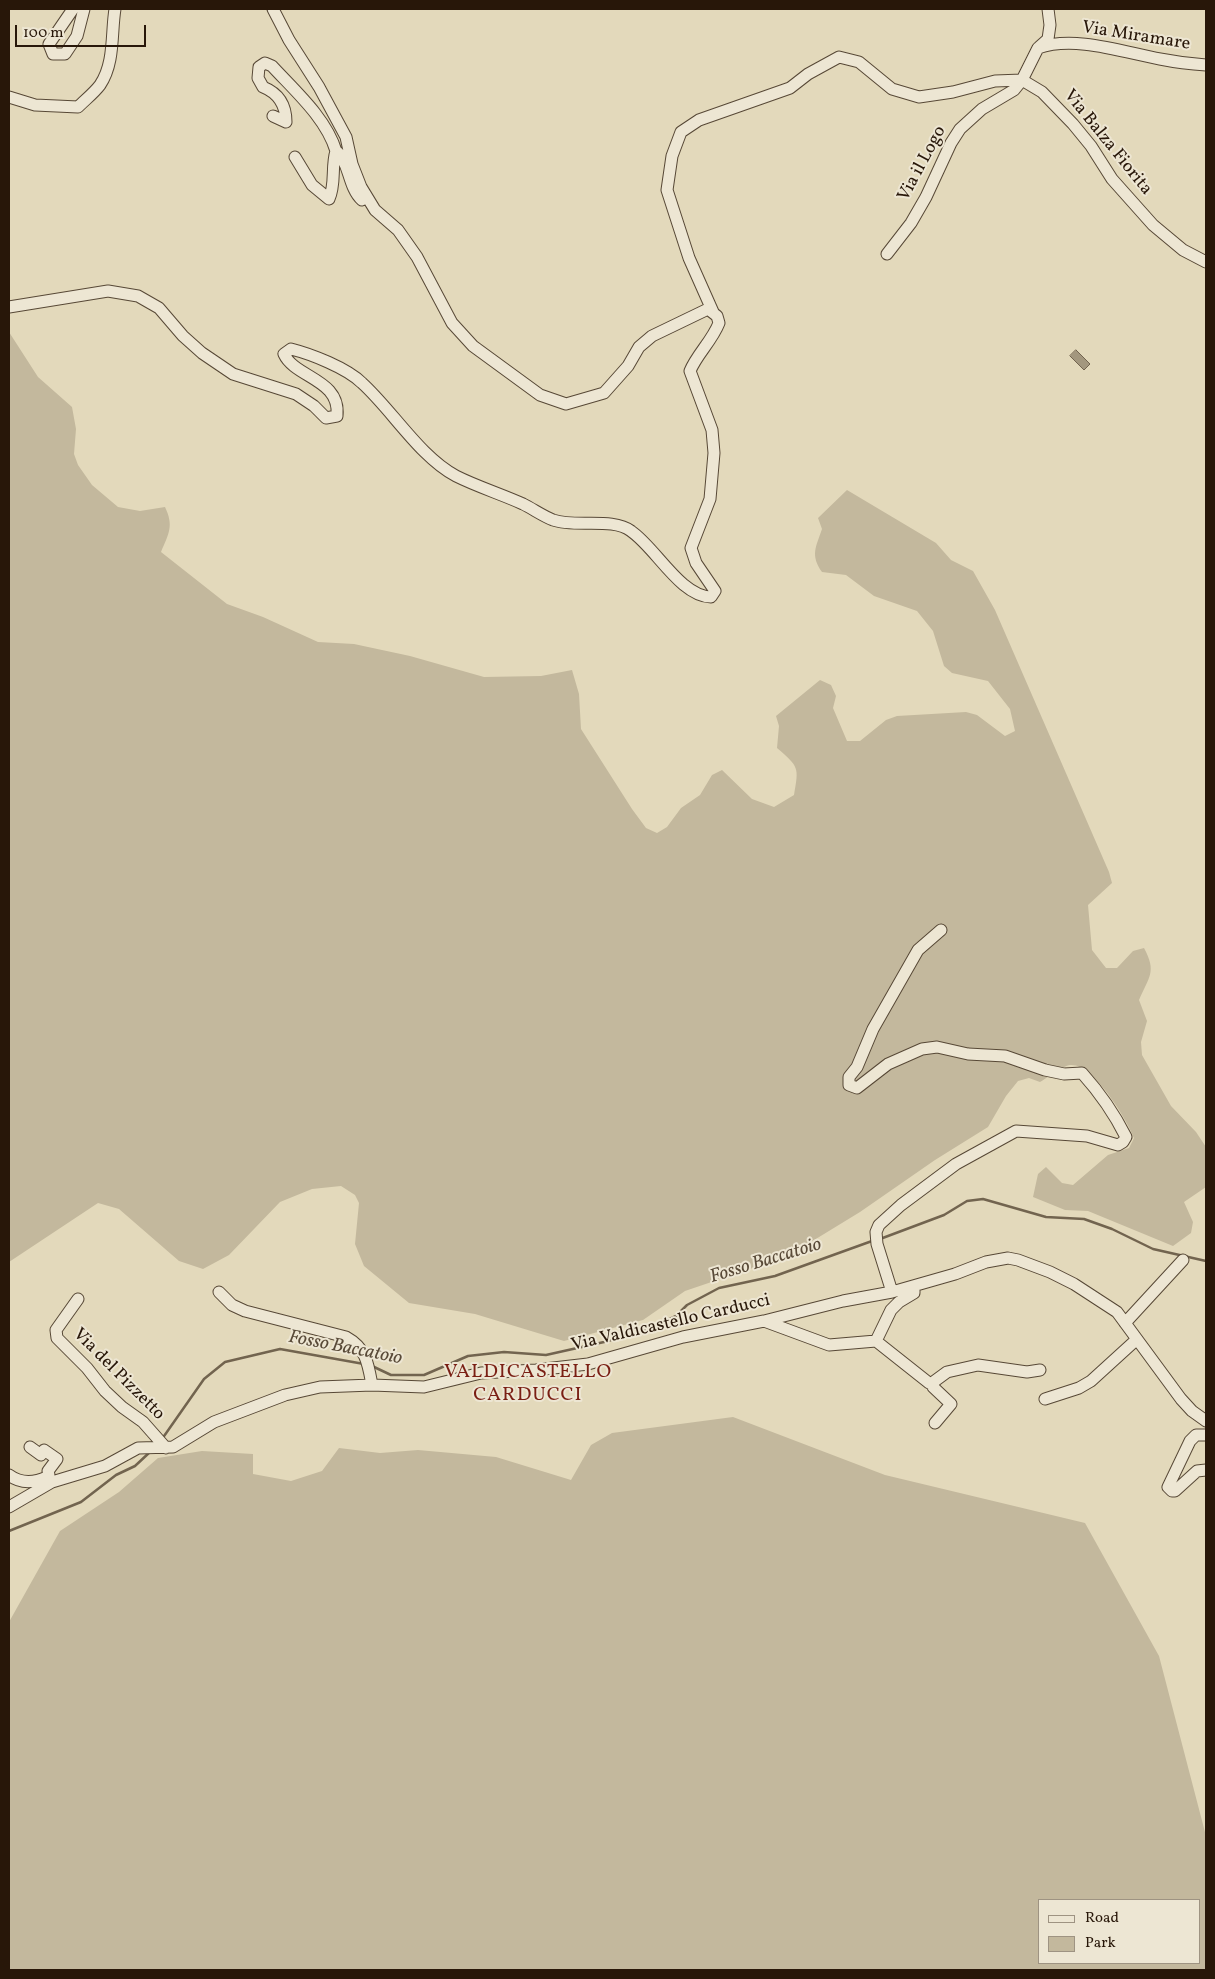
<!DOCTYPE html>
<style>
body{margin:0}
#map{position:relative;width:1215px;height:1979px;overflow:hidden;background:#e3d9bb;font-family:Vollkorn,serif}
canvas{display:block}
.frame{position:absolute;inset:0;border:10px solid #281709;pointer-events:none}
.legend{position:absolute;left:1038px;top:1899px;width:162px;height:65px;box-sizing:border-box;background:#ede6d3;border:1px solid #9e9382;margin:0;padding:6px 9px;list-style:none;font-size:15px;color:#281709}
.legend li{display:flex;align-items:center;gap:10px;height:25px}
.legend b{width:25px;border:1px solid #9e9382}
.scale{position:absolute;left:15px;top:25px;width:131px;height:22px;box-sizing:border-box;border:2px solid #281709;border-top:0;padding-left:6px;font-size:15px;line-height:18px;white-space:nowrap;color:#281709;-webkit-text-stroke:4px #ede6d3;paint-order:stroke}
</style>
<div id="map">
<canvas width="1215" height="1979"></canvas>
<div class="frame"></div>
<ul class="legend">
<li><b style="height:6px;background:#ede6d3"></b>Road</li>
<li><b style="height:14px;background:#c3b89d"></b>Park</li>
</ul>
<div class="scale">100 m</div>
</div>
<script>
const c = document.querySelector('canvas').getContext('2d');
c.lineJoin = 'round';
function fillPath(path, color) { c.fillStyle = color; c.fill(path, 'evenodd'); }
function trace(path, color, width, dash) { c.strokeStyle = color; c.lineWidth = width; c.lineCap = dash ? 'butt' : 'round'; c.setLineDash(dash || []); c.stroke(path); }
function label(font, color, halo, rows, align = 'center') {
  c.font = font + ' Vollkorn,serif'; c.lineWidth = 4; c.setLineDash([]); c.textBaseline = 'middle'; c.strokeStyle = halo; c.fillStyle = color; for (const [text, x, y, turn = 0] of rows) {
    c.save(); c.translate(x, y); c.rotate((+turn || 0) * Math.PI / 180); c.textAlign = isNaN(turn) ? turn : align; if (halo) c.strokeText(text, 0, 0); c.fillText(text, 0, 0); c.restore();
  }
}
const green = new Path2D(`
 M9,332L38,377L72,407L76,429L74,454L78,465L92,485L118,507L140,511L165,507C174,526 169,533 161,552L227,604L263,617L318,642L354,644L410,656L484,677L541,676L572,670L579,694L581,729L632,809L646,828L657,833L667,827L681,808L700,795L712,775L722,770L752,799L774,807L794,795C799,767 799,767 777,748L779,726L776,716L820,680L831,685L836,696L833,708L847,741H860L886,720L897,716L966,712L977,715L1005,736L1015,731L1010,709L988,681L952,673L944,666L933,631L917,611L874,596L846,575L822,572C810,555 816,547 822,529L818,518L847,490L936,543L951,560L973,571L995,610L1109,872L1112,883L1088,905L1092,950L1106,968H1117L1133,951L1144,948C1157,972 1149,977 1139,1000L1147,1021L1141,1042L1142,1055L1171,1106L1196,1132L1206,1147V1187L1184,1202L1193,1222L1191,1233L1173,1246L1088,1211L1065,1210L1033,1197L1038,1174L1046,1167L1062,1183L1073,1185L1108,1155L1129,1148L1134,1138C1127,1119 1092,1062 1070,1065C1063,1066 1047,1078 1040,1082L1029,1078L1018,1081L1006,1096L988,1127L935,1160L860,1212L788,1256L685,1291L643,1320L564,1341L475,1314L409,1303L364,1266L355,1244L359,1203L355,1195L341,1186L312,1189L280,1202L229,1255L203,1269L179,1261L119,1209L98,1203L9,1262Z
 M733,1417L885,1475L1085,1523L1159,1656L1206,1836V1970H9V1622L60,1531L119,1492L158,1458L202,1451L253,1454V1474L291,1481L322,1471L339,1448L380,1453L418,1450L496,1457L571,1480L591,1445L612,1433ZM1039,1900H1199V1963H1039Z`);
const water = new Path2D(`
 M1076,350L1090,364L1084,370L1070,356Z`);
const stream = new Path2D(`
 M880,1239L944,1215L967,1201L983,1199L1046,1217L1084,1219L1112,1229L1153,1249L1206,1261
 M372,1366L391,1375H424L468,1356L504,1352L546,1355L604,1342L644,1331L676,1316L687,1305L719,1288L775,1276L872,1241
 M162,1439L204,1379L225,1362L280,1349L364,1364
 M9,1531L81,1502L116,1475L135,1466L150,1452`);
const minor = new Path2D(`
 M73,9L49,44L53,54H65L77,36L84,9
 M1039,47L1048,39L1050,25L1048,9
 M9,97L35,105L78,107C85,100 94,93 100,85C115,63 111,33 115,9
 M273,116L286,122C286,105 278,93 263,87L258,78L259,67L265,63L272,66C295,91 326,118 336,151C349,159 348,188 362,200
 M295,157L312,185L329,199C336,184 331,167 336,151
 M887,254L911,223L926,197L951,143L960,129L982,109L1014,90L1022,80L1038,48C1074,35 1123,52 1160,59C1175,62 1191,64 1206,65
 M9,307L108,291L138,296L159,308L183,336L202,353L233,374L296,394L314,406L326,418L337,416C341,379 295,378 284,354L291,349C311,354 347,368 362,383C392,410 420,457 456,476C478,487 501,494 523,504C533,509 543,516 553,520C575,528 613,517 631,531C656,548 680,596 711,597L715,591L696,563L691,548L710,499L714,453L712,430L690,371C697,354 712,341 719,323L717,316L708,309L652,336L639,347L628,366L604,393L566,404L540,395L473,346L452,323L417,257L398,230L375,210L361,187L352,164L346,137L319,87L289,40L273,9
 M713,312L689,258L667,190L672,156L681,132L699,120L790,88L808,74L839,57L859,62L892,89L919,97L953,92L995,81L1022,80L1042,92L1073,124L1091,146L1112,179L1153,225L1183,250L1206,262
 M219,1292L232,1305L245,1311L346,1337C366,1348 368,1363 372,1385
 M892,1292L877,1244L876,1232L879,1225L901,1205L956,1164L1016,1131L1087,1136L1118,1145L1123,1142L1126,1137C1114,1113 1100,1093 1082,1073L1064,1074L1045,1070L1005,1056L968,1054L937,1047L922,1049L888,1064L857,1088L849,1085V1077L857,1067L873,1029L918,950L941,930
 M78,1299L56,1330L57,1338L87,1368L105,1391L122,1407L143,1422L166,1448
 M764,1321L829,1345L876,1341L929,1383H932L947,1372L978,1365L1027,1372L1040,1370
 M1125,1323L1183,1260
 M876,1341L891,1310L899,1302L914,1293V1286
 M932,1383L933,1387L951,1404L935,1423
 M1045,1399L1079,1388L1091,1381L1136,1340
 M1206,1435H1196L1190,1441L1168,1487L1172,1491H1175L1197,1471L1206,1470
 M30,1447L41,1455L44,1450L57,1459L48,1471L49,1475L47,1477
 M9,1475C21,1484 34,1483 47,1477
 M9,1507L52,1482L105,1466L138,1448L173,1447L214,1422L285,1395L320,1387L372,1385L424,1387L481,1373L536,1370L588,1364L683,1337L764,1321L843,1301L892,1292L955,1274L986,1262L1008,1258L1018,1260L1050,1272L1074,1284L1117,1312L1181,1399L1192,1411L1206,1421`);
const streetNames = [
 ["Via Miramare",1136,37,9],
 ["Via Balza Fiorita",1107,143,51],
 ["Via il Logo",923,164,-62],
 ["Via Valdicastello Carducci",671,1324,-13],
 ["Via del Pizzetto",118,1375,45]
];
const waterNames = [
 ["Fosso Baccatoio",766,1262,-17],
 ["Fosso Baccatoio",345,1349,11]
];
const quarterNames = [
 ["VALDICASTELLO",528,1373],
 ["CARDUCCI",528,1396]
];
fillPath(green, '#c3b89d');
fillPath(water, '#a3977e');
trace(water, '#72644f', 1);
trace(stream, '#72644f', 2.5);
trace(minor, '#574836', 13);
trace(minor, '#ede6d3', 11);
label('18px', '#281709', '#ede6d3', streetNames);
label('italic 19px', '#594a38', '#ede6d3', waterNames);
c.letterSpacing = '1px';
label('20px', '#7a1f14', '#ede6d3', quarterNames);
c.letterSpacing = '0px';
</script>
